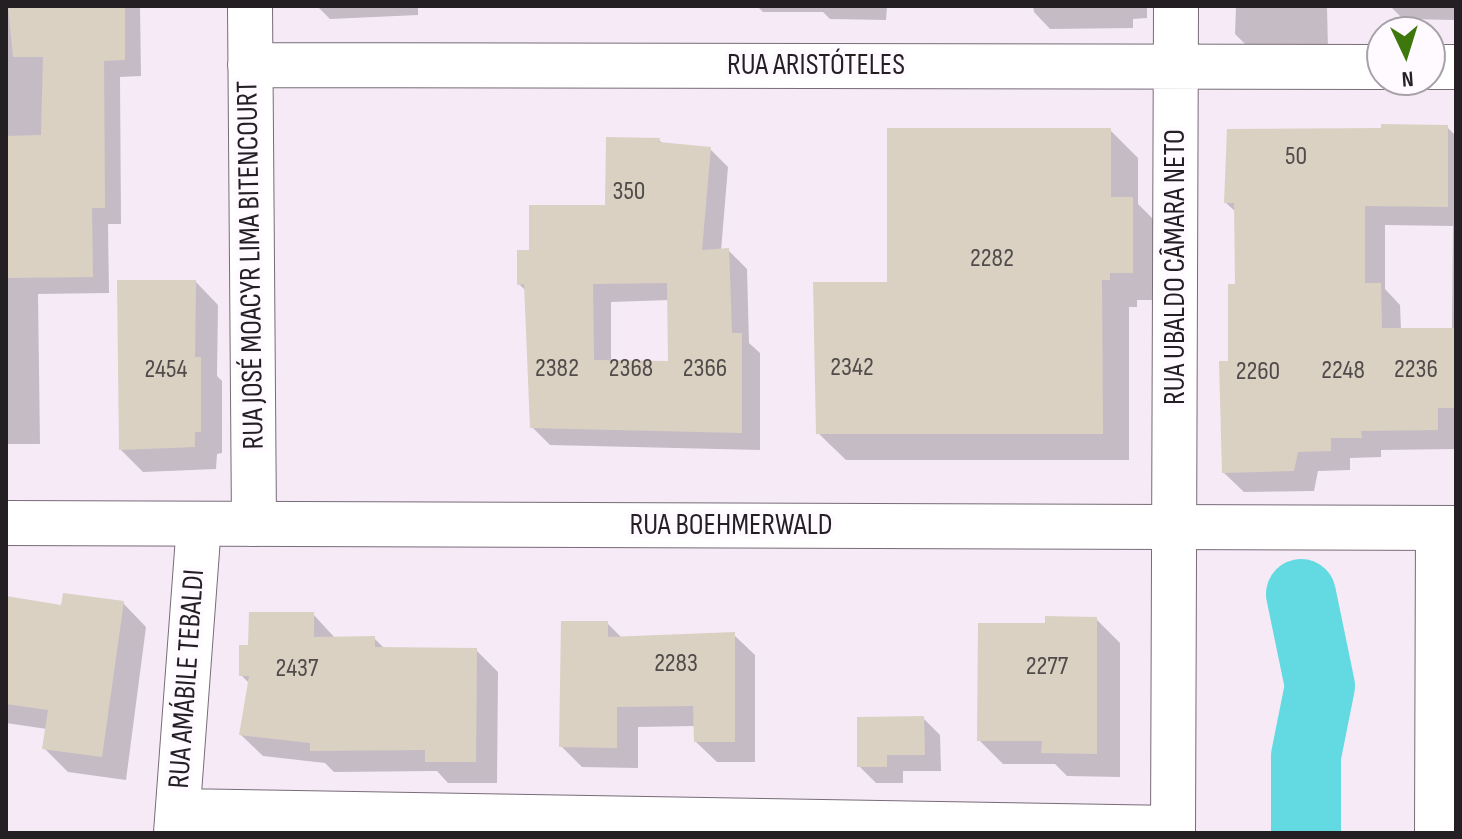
<!DOCTYPE html>
<meta charset="utf-8">
<style>
body{margin:0}
#map{position:relative;width:1462px;height:839px;overflow:hidden;background:#f6eaf6;font-family:"Sofia Sans Condensed",sans-serif}
canvas{display:block}
.frame{position:absolute;inset:0;border:8px solid #231f23;pointer-events:none}
.north{position:absolute;left:1366px;top:16px;width:80px;height:80px;box-sizing:border-box;background:#fefaff;border:2px solid #a6a2a7;border-radius:50%;rotate:176deg;font-size:22px;font-weight:700;line-height:32px;text-align:center;color:#231f23}
.north::after{content:'';display:block;margin:auto;width:28px;height:36px;background:#3e770b;clip-path:polygon(50% 0,100% 100%,50% 72%,0 100%)}
</style>
<div id="map">
<canvas width="1462" height="839"></canvas>
<div class="frame"></div>
<div class="north">N</div>
</div>
<script>
const c = document.querySelector('canvas').getContext('2d');
c.lineJoin = 'round';
function fillPath(path, color) { c.fillStyle = color; c.fill(path, 'evenodd'); }
function trace(path, color, width, dash) { c.strokeStyle = color; c.lineWidth = width; c.lineCap = dash ? 'butt' : 'round'; c.setLineDash(dash || []); c.stroke(path); }
function label(font, color, halo, rows, align = 'center') {
  c.font = font + ' "Sofia Sans Condensed",sans-serif'; c.lineWidth = 8; c.setLineDash([]); c.textBaseline = 'middle'; c.strokeStyle = halo; c.fillStyle = color; for (const [text, x, y, turn = 0] of rows) {
    c.save(); c.translate(x, y); c.rotate((+turn || 0) * Math.PI / 180); c.textAlign = isNaN(turn) ? turn : align; if (halo) c.strokeText(text, 0, 0); c.fillText(text, 0, 0); c.restore();
  }
}
const shadow = new Path2D(`
 M6,6H140L141,76L120,77L121,224H108L109,293L38,294L40,444H6Z
 M317,6H418V15L330,19Z
 M757,6H887L886,20L830,19L823,12H763Z
 M1033,6H1147V18L1133,19V28L1050,29L1034,12Z
 M1236,6H1327L1328,50L1252,51L1235,34Z
 M1390,6H1456V20L1403,19Z
 M1447,127L1456,136V449L1381,450V457L1350,458V470L1318,471L1314,491L1244,492L1223,472L1237,286L1236,212L1226,203ZM1385,225L1453,226L1452,330H1401L1400,305L1385,289Z
 M1110,130L1138,158V204L1160,226L1159,300H1137V307H1129V460H846L818,433L890,284Z
 M659,140L663,144L710,149L728,167L721,251L728,250L747,269L749,343L760,353V450L550,445L532,427L526,291L519,284L531,252L607,207ZM670,300V364L611,362V302Z
 M196,282L218,305L217,376L222,381V453L217,454L216,469L143,472L121,450Z
 M6,598L63,607L123,603L146,627L126,780L68,772L44,748L47,729L6,723Z
 M313,614L335,638H374L385,649L476,650L498,672L497,783H448L437,771L334,772L325,763L263,756L241,735L250,684L241,675L250,647Z
 M1096,619L1120,643V777L1067,776L1055,764H1003L979,740L1047,625Z
 M607,623L623,639L734,635L755,655V762H717L696,742V726L638,727V768L582,767L561,746Z
 M923,718L940,735L941,771H903V783H876L859,766Z`);
const river = new Path2D(`
 M1301,594L1320,686L1306,756V833`);
const building = new Path2D(`
 M8,6H125V60L104,61L105,208H92L93,277L6,278V136L41,135L43,57H13Z
 M1381,124L1448,125V207L1365,206V283H1381L1382,328H1456V408H1438V430L1361,431L1362,438H1331V451L1298,452L1294,471L1222,473L1219,361H1228V284H1235L1234,203H1224L1227,129L1381,128Z
 M887,128H1111V197H1133V273H1110V280H1102L1103,434H816L813,282H887Z
 M606,137L660,138L659,142L711,147L702,250L729,248L732,333H742V433L530,428L524,284L517,285V250H529V205H605ZM667,283L668,361L594,360L593,284Z
 M117,280H196L195,357H201V432H195V447L119,450Z
 M63,593L124,601L102,757L42,749L48,710L6,704V596L61,605Z
 M249,612H314V637L375,636V647L477,648L476,762H425V750L310,751V743L239,735L249,676H239V645H248Z
 M1045,616L1097,617V754L1041,753L1042,741H977L978,623H1045Z
 M561,621H608V637L735,632V742H694L693,706L617,707V748L559,747Z
 M924,716L925,755H887V767H857V717Z`);
const minor = new Path2D(`
 M250,6L254,524
 M250,65L1382,67
 M1430,67H1456
 M179,811L1173,828
 M176,833L199,524
 M1173,833L1176,6
 M1437,833L1438,528`);
const major = new Path2D(`
 M6,523L1456,528`);
const numberNames = [
 ["50",1296,157],
 ["350",629,192],
 ["2282",992,259],
 ["2342",852,368],
 ["2382",557,369],
 ["2368",631,369],
 ["2366",705,369],
 ["2454",166,370],
 ["2236",1416,370],
 ["2248",1343,371],
 ["2260",1258,372],
 ["2283",676,664],
 ["2277",1047,667],
 ["2437",297,669]
];
const streetNames = [
 ["RUA ARISTÓTELES",816,66],
 ["RUA JOSÉ MOACYR LIMA BITENCOURT",252,265,-91],
 ["RUA UBALDO CÂMARA NETO",1176,267,-90],
 ["RUA BOEHMERWALD",731,526],
 ["RUA AMÁBILE TEBALDI",188,679,-86]
];
fillPath(shadow, '#0003');
trace(river, '#63d9e1', 70);
fillPath(building, '#dad1c3');
trace(minor, '#776c77', 46);
trace(major, '#776c77', 46);
trace(minor, '#fff', 44);
trace(major, '#fff', 44);
label('26px', '#514c4b', null, numberNames);
label('30px', '#231f23', '#fefaff', streetNames);
</script>
